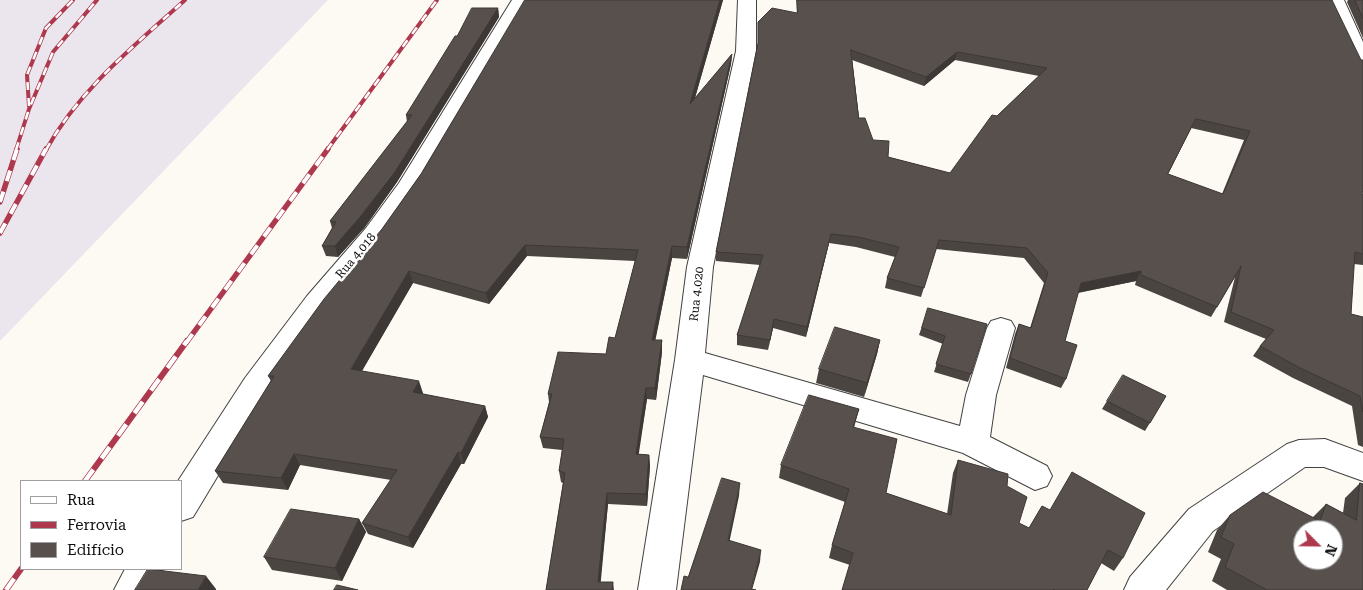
<!DOCTYPE html>
<meta charset="utf-8">
<style>
body{margin:0}
#map{position:relative;width:1363px;height:590px;overflow:hidden;background:#fdfaf3;font-family:"Roboto Serif",serif}
canvas{display:block}
.legend{position:absolute;left:20px;top:480px;width:162px;height:90px;box-sizing:border-box;background:#fff;border:1px solid #9f9f9f;margin:0;padding:6px 9px;list-style:none;font-size:15px;color:#0f0f0f}
.legend li{display:flex;align-items:center;gap:10px;height:25px}
.legend b{width:25px;border:1px solid #9f9f9f}
.north{position:absolute;left:1293px;top:520px;width:50px;height:50px;box-sizing:border-box;background:#fff;border:1px solid #9f9f9f;border-radius:50%;rotate:113deg;font-size:14px;font-weight:700;line-height:20px;text-align:center;color:#0f0f0f}
.north::after{content:'';display:block;margin:auto;width:18px;height:22px;background:#ae394e;clip-path:polygon(50% 0,100% 100%,50% 72%,0 100%)}
</style>
<div id="map">
<canvas width="1363" height="590"></canvas>
<ul class="legend">
<li><b style="height:6px;background:#fff"></b>Rua</li>
<li><b style="height:6px;background:#ae394e"></b>Ferrovia</li>
<li><b style="height:14px;background:#57504d"></b>Edifício</li>
</ul>
<div class="north">N</div>
</div>
<script>
const c = document.querySelector('canvas').getContext('2d');
c.lineJoin = 'round';
function fillPath(path, color) { c.fillStyle = color; c.fill(path, 'evenodd'); }
function trace(path, color, width, dash) { c.strokeStyle = color; c.lineWidth = width; c.lineCap = dash ? 'butt' : 'round'; c.setLineDash(dash || []); c.stroke(path); }
function label(font, color, halo, rows, align = 'center') {
  c.font = font + ' "Roboto Serif",serif'; c.lineWidth = 5; c.setLineDash([]); c.textBaseline = 'middle'; c.strokeStyle = halo; c.fillStyle = color; for (const [text, x, y, turn = 0] of rows) {
    c.save(); c.translate(x, y); c.rotate((+turn || 0) * Math.PI / 180); c.textAlign = isNaN(turn) ? turn : align; if (halo) c.strokeText(text, 0, 0); c.fillText(text, 0, 0); c.restore();
  }
}
const industrial = new Path2D(`
 M0,0H328L0,341Z`);
const minor = new Path2D(`
 M512,0H530L422,185L384,240L327,310L267,394L193,517L181,521V481H178L245,378L307,296L366,228L399,183Z
 M738,0H756V51L713,267L705,353L960,426L966,395L987,328L991,321L1001,318L1011,321L1015,328L996,395L990,437L1047,466L1052,476L1047,486L1035,490L963,453L703,375L676,590H638L675,360L687,267L736,51Z
 M1326,0H1344L1363,42V69L1356,67L1353,63Z
 M1325,439L1363,453V481L1324,467H1305L1213,531L1166,590H1124L1130,577L1189,509L1287,444L1299,440Z
 M125,569H163L153,590H114Z`);
const railFar2 = new Path2D(`
 M29,106L27,75L46,28L73,0
 M16,150L29,109L53,52L97,0
 M46,150C79,90 134,46 185,0
 M327,150L437,0`);
const railFar1 = new Path2D(`
 M0,202L17,149
 M0,233L46,149
 M186,343L328,149`);
const rail = new Path2D(`
 M85,481L187,341
 M6,590L21,569`);
const wall = new Path2D(`
 M525,0H723L695,98L732,54L731,64L687,259L672,258L655,340H662V352L656,400L647,399L638,454L649,455L650,466L647,506L608,504L600,582H613L614,590H546L563,483L561,482L559,471L562,450L543,448L540,437L549,402L548,394L606,354L615,338L635,261L527,256L489,304L413,283L362,371L423,393L422,394L485,406L488,417L464,464H461L413,548L368,534L362,523L391,480L300,465L288,490L223,483L215,471L271,381L268,376L382,229L421,174Z
 M797,0H1332L1362,194H1363V265L1354,264L1351,314L1363,317V447L1358,445L1352,406L1293,378L1253,356L1260,346L1266,339L1224,322L1235,277L1211,317L1135,285L1136,281L1078,293L1065,341L1066,379L1061,388L1006,368L1015,334L1019,324L1030,328L1044,283L1024,258L936,249L921,297L885,288L887,278L895,257L856,247L829,243L806,337L773,328L768,350L737,345V335L760,265L716,261V252L758,46V22L797,13ZM852,60L924,86L955,60L1039,76L997,116L950,173L888,157L873,140L859,118ZM1191,128L1244,140L1222,194L1168,174Z
 M1348,0H1363V38L1347,2Z
 M498,8L499,17L397,182L365,227L338,257L326,256L322,246L332,228L330,221L407,122L406,115L457,36Z
 M928,308L971,374L968,382L934,372L943,344L919,335Z
 M880,340L877,354L864,397L816,383L819,369Z
 M1166,396L1145,431L1102,409L1107,401Z
 M859,409L854,428L886,493L947,514L953,473L958,460L1007,486L1019,523L1029,528L1042,506L1123,558L1114,571L1101,563L1087,590H842L850,565L829,558L832,545L845,502L779,478L781,465Z
 M1360,483L1363,590H1227L1212,581L1221,559L1208,552L1217,530L1230,515L1313,517L1326,504L1343,513L1345,498Z
 M359,519L366,532L342,581L272,570L264,557Z`);
const shadedWall = new Path2D(`
 M720,0H723L690,115V104Z
 M498,8L499,17L397,182L365,227L338,257L335,246Z
 M957,52L955,60L924,86L926,77Z
 M732,54L731,64L687,259V247Z
 M831,234L829,243L806,337L807,327Z
 M525,245L527,256L489,304L486,293Z
 M672,246V258L653,352L652,340Z
 M409,271L413,283L356,381L351,369Z
 M1141,271L1136,281L1076,293L1081,283Z
 M774,319L773,328L768,350L770,340Z
 M662,340V352L656,400L655,388Z
 M880,340L877,354L864,397L867,383Z
 M419,381L423,393L417,404L413,392Z
 M646,388L647,399L637,466L636,454Z
 M485,406L488,417L464,464L461,453Z
 M458,452L461,464L413,548L408,537Z
 M294,454L300,465L288,490L281,478Z
 M649,455L650,466L647,506L646,494Z
 M740,483L739,496L727,553L728,540Z
 M607,493L608,504L600,590L598,582Z
 M359,519L366,532L342,581L335,568Z
 M761,550L760,562L752,590H751Z
 M206,576L216,589V590H198Z`);
const building = new Path2D(`
 M525,0H720L690,104L732,54L687,247L672,246L652,340H662L655,388H646L636,454L649,455L646,494L607,493L598,582H613L612,590H546L565,473L559,471L564,439L540,437L552,394H548L558,352L606,354L609,337L615,338L638,250L525,245L486,293L409,271L351,369L419,381L413,392L485,406L461,453L458,452L408,537L362,523L397,470L294,454L281,478L215,471L274,376H268L324,299L382,229L421,174Z
 M797,0H1332L1361,60H1363V189L1362,194H1363V254L1355,252L1351,314L1363,317V412L1360,396L1300,368L1260,346L1274,330L1231,312L1241,266L1217,307L1141,275V271L1081,283L1065,341L1077,345L1066,379L1010,358L1019,324L1031,328L1048,273L1027,248L939,240L924,288L887,278L899,247L858,237L831,234L807,327L774,319L770,340L737,335L763,255L716,252L758,43V22L772,8L797,13ZM851,50L926,77L957,52L1047,68L997,116L992,115L950,173L888,157L889,141L873,140L865,118H859ZM1196,119L1250,131L1223,194L1168,174Z
 M1355,0H1363V18Z
 M472,8H498L395,172L361,216L335,246H322L336,222L330,221L412,115H406L455,36H457Z
 M928,308L987,324L971,374L936,364L945,336L922,328Z
 M835,327L880,340L867,383L819,369Z
 M1123,375L1166,396L1150,423L1107,401Z
 M809,395L859,409L853,427L897,439L886,493L951,515L958,460L1008,474L1007,486L1027,497L1019,523L1029,528L1042,506L1050,510L1072,472L1145,513L1123,558L1108,550L1087,590H1055L1054,589L1053,590H842L853,553L832,545L849,489L781,465Z
 M722,478L740,483L728,540L761,550L751,589L756,590H681L684,576L688,577Z
 M1360,483L1363,484V590H1267L1225,567L1234,544L1221,537L1230,515L1263,492L1320,521L1326,504L1356,520ZM1303,530H1333V560H1303Z
 M291,509L359,519L335,568L264,557Z
 M148,569L206,576L198,590H135Z
 M337,585L358,590H334Z`);
const streetNames = [
 ["Rua 4.018",356,256,-50],
 ["Rua 4.020",697,294,-84]
];
fillPath(industrial, '#ebe5ed');
trace(minor, '#424242', 2);
fillPath(minor, '#fff');
trace(railFar2, '#ae394e', 4);
trace(railFar1, '#ae394e', 5.5);
trace(rail, '#ae394e', 6);
trace(railFar2, '#fff', 2.5, [8]);
trace(railFar1, '#fff', 4, [11]);
trace(rail, '#fff', 4.5, [14]);
fillPath(wall, '#4b4542');
fillPath(shadedWall, '#3d3836');
fillPath(building, '#57504d');
trace(building, '#3d3836', 1);
label('12px', '#0f0f0f', '#fff', streetNames);
</script>
